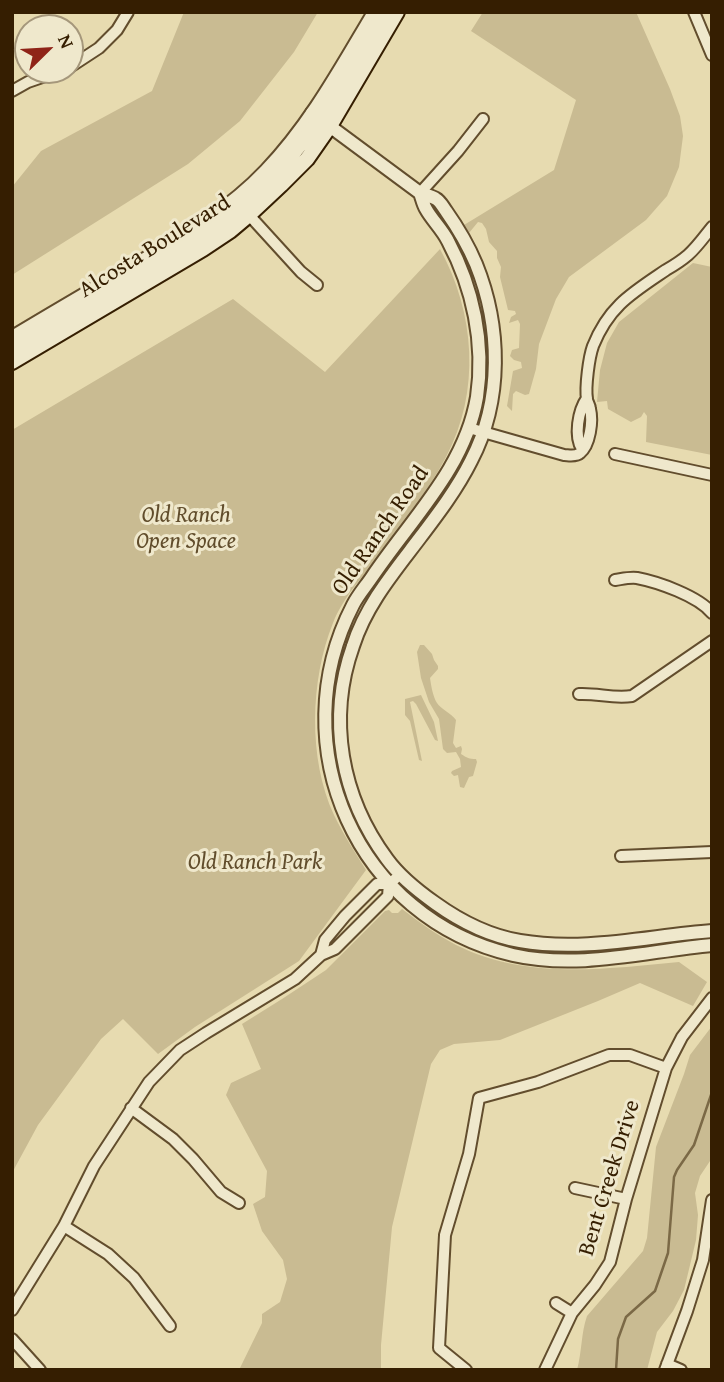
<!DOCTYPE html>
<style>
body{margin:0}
#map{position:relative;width:724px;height:1382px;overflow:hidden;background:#e7dbb0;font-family:"Gentium Book Plus",serif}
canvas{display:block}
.frame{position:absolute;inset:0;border:14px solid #351e01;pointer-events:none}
.north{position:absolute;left:14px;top:14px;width:70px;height:70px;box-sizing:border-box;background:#efe8cc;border:2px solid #a5977b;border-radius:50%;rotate:66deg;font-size:19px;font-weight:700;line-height:28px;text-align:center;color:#351e01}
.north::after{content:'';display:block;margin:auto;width:24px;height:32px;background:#8f2418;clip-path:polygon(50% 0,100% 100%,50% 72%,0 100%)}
</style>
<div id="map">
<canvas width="724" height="1382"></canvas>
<div class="frame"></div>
<div class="north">N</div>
</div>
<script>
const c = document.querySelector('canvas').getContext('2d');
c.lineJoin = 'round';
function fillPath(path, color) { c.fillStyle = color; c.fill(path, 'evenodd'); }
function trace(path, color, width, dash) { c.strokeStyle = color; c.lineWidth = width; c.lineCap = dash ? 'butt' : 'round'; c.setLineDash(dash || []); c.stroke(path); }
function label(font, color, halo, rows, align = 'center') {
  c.font = font + ' "Gentium Book Plus",serif'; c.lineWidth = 6; c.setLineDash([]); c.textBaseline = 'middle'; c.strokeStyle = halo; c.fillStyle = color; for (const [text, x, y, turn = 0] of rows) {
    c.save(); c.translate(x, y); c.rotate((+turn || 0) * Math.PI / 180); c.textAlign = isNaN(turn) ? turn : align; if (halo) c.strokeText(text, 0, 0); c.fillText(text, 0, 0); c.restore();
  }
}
const green = new Path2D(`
 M184,12H318L294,52L240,121L188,164L12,275V187L41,151L152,91Z
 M483,12H636L670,89L680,116L683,136L679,167L667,196L646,220L569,277L556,299L539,344L536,369L529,394L525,395L516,391L513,394L512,411L507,406L513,371L522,368L521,362L514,360L510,356L512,350L519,348L520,324L518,320L509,323L511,317L516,314L515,311L508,310L500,277L501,267L497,258V251L489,242L486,229L482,223L478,222L469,233L464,225L554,170L576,100L471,31Z
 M440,249C475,313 481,391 446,457C429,490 405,519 384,549C366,574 344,595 333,623C310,680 308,759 334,815C343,834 355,852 366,870L299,961L195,1027L158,1054L123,1019L101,1039L38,1125L12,1173V430L233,299L325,372Z
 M693,263L712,267V455L646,442L647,416L644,412L641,417L631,422L608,409L607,401L597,402L600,370L607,343L619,322Z
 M420,645H424L432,654L434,660L438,666V669L430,678C431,685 433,697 437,703C441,709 451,713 456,720L453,743L456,748L461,746L462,749L461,754C467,758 469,759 476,759L477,762L473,776L469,777L464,788L460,787L458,775L454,776L451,773L452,771L461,767L460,759L456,752L447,753L443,749L439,719L429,702L421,678L417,652Z
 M421,695L434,722L438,741L435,740L416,704L413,701L410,702L422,761L419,760L410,721L405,715V699Z
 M402,909C419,922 437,935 456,945C526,980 604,969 679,962L707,982L693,1006L640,983L598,1001L500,1040L454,1044L440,1050L431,1064L392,1227L381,1345V1370H239L262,1323V1314L280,1302L287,1279L283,1260L262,1231L253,1204L265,1197L267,1171L226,1095L231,1083L261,1069L242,1024L282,999L326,970L385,911L389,910L392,913H398Z
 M712,1026V1158L700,1176L695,1193L698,1215L696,1240L684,1290L673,1311L657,1332L647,1370H577C582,1352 581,1333 587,1316L643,1251L647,1238L656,1147L684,1074L690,1055Z`);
const stream = new Path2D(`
 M616,1370L618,1339L626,1317L655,1291L668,1253L674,1177L677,1170L694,1145L712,1092`);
const minor = new Path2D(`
 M694,12L712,55
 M70,67L99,48L117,30L128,12
 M12,91L28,82L63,70
 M420,193L458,151L483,119
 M249,215L301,272L317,285
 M12,336C55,310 98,285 141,260C185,234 229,208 265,170C310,123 340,67 373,12
 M469,428L564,455C568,455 576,457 580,453C590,445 593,421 590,409C590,405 587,402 587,399C585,387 589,357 593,346C609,306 632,293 666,270C673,266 681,261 688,255C697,247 704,237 712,227
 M582,449C574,436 578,411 587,398
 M615,454L712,475
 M615,580C622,579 630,577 637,578C658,582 698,596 712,613
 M579,694C598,693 613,699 632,696L712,641
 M621,856L712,852
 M321,955L325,940L345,916L377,884H389
 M131,1108L173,1139L193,1159L221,1192L239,1203
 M575,1188L626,1199
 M64,1226L108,1254L134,1278L170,1326
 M556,1303L572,1313
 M12,1310L64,1226L94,1166L149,1082L180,1050L206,1033L295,979L321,955L335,949L388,896L389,884L395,879
 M12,1339L40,1370
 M667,1364L681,1370
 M466,1370L439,1348L445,1235L469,1154L479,1098L538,1082L609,1055H630L666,1068
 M545,1370L572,1313L595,1285L610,1262L626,1199L666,1068L682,1037L712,998
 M665,1370L687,1311L703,1260L712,1200`);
const tertiary = new Path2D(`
 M312,113L420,193C425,195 432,196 436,199C440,201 443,207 446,211C458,228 468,245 476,264C501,326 503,400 471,461C457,489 438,514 419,539C394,572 366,605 353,646C327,719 341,797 387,859C400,877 418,891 435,903C460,921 490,936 520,941C584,952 648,936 712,931
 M420,193C422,198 423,204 426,209C432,220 442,229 448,241C473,288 485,343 477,397C465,468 411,519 372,577C366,586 358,595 353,605C280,746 357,919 513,955C579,970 646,951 712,945`);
const secondary = new Path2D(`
 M12,347C52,324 92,301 132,277C181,248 230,219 270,179C318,131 350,69 385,12
 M12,362L203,249L230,231L249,215L281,185L307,159L330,126L397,12`);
const streetNames = [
 ["Alcosta Boulevard",155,247,-32],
 ["Old Ranch Road",381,531,-55],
 ["Bent Creek Drive",610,1178,-73]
];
const parkNames = [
 ["Old Ranch",186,516],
 ["Open Space",186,542],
 ["Old Ranch Park",255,863]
];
fillPath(green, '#c9bb92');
trace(stream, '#7b6946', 2.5);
trace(minor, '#624d2d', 14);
trace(tertiary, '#624d2d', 16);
trace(secondary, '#351e01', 18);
trace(minor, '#efe8cc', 10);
trace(tertiary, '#efe8cc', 12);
trace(secondary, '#efe8cc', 14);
label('23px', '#351e01', '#efe8cc', streetNames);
label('italic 23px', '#614d2c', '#efe8cc', parkNames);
</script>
